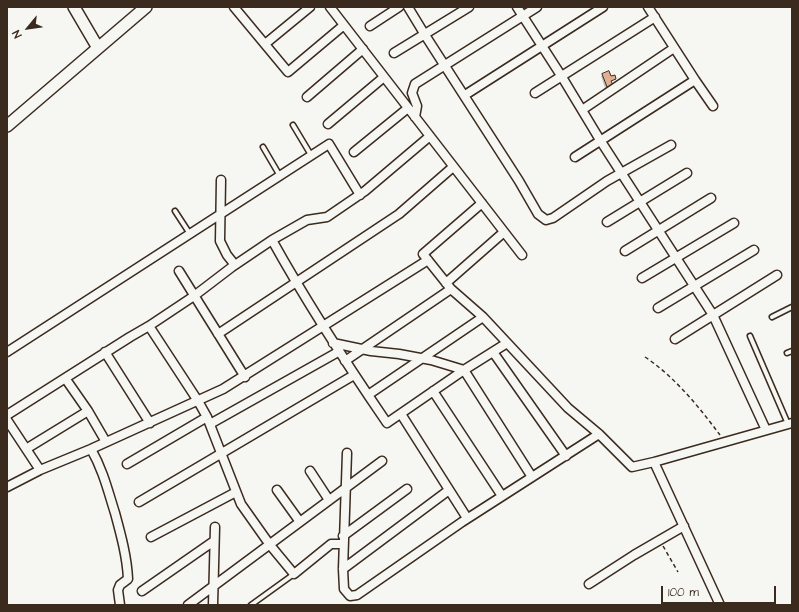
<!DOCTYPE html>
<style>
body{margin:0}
#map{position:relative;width:799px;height:612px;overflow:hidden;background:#f6f6f2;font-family:"Architects Daughter",sans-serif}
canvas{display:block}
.frame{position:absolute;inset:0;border:8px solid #3b2a1e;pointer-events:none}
.north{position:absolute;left:8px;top:8px;width:40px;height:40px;-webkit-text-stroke:3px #f6f6f2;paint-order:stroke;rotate:241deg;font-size:11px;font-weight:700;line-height:16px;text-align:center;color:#3b2a1e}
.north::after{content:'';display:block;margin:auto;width:14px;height:18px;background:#3b2a1e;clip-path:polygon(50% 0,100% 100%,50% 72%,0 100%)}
.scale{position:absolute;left:661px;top:586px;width:115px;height:18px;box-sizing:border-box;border:2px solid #3b2a1e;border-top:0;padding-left:5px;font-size:12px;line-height:14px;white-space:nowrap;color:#3b2a1e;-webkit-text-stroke:3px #f6f6f2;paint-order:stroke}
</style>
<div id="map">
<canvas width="799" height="612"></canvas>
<div class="frame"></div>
<div class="north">N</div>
<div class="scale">100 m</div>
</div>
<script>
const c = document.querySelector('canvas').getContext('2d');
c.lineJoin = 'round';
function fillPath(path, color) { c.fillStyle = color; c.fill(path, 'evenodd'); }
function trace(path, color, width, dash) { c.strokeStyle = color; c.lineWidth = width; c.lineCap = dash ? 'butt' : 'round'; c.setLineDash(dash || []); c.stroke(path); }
const shadow = new Path2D(`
 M609,72L611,78L615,79L611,82L612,85L610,87L605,88L601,76Z`);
const building = new Path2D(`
 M609,71L611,76L615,75L616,79L611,81L613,85L607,87L602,74Z`);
const path = new Path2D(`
 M645,357C675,377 699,407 720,435
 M663,546L678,572`);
const lane = new Path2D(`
 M293,125L311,155
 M263,147L280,176
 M175,211L190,234
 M772,317L792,307
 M750,336L788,424
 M787,353L792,351
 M251,605L294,574`);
const street = new Path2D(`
 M234,7L288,72L344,25
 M330,7L522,255
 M408,7L425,35L519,181L538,214L546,220L553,218L607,181L671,145
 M517,7L562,77L600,140L713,315L766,430
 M648,7L695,80L713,106
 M370,26L399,7
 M265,44L310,7
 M394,53L469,7
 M535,93L655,17
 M465,95L603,7
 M307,97L363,49
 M582,110L674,48
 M415,117L417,106L412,93L415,84L537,7
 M328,124L384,77
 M354,152L408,108
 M575,157L695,80
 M221,180L220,241L227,255L235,265
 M482,203L423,254L451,289L483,317L568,408L599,434L632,467L654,462L792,423
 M607,222L687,173
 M272,240C307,303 346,363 387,423L464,370L507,343
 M625,251L711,198
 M179,271L245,377
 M642,278L734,223
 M446,283L504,232
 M658,308L754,250
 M149,326L198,401L207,417L241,504L270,545L294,574L331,544H343
 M218,334L399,214L453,167
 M675,339L777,275
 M333,343L371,351L399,354L431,360L464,370L532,477
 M7,352L329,144L360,195
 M105,352L150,423
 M493,352L566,456
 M345,361L451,289
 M65,378L88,411L106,442
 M433,391L502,496
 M368,395L483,317
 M401,414L467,518
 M7,415L130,337L149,326L194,296L232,267L272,240L307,220L327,217L365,191L430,136
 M7,420L40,470
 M210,424L338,352
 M26,449L88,411
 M91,449C103,470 108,491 115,513C121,535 127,557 128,579L120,585L118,590L120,605
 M347,453L343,569L344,589L350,596L357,595L462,522L599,434
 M654,462L720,605
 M127,464L207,417
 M310,471L329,500
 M7,487L40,470L91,449L223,389L428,260
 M277,490L300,522
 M139,502L354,375
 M343,536L407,489
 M151,537L236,492
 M343,569L449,490
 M589,584L634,555L684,526
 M142,591L214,541
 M188,605L382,461
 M213,605L215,527`);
const secondary = new Path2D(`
 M74,7L98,48
 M7,126L146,7`);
fillPath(shadow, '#0003');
fillPath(building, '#e1b093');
trace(building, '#3b2a1e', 1);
trace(lane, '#3b2a1e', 7);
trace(street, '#3b2a1e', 11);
trace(secondary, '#3b2a1e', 14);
trace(path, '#3b2a1e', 1.5, [4, 3]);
trace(lane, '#f6f6f2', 4);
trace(street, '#f6f6f2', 8);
trace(secondary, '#f6f6f2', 11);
</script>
